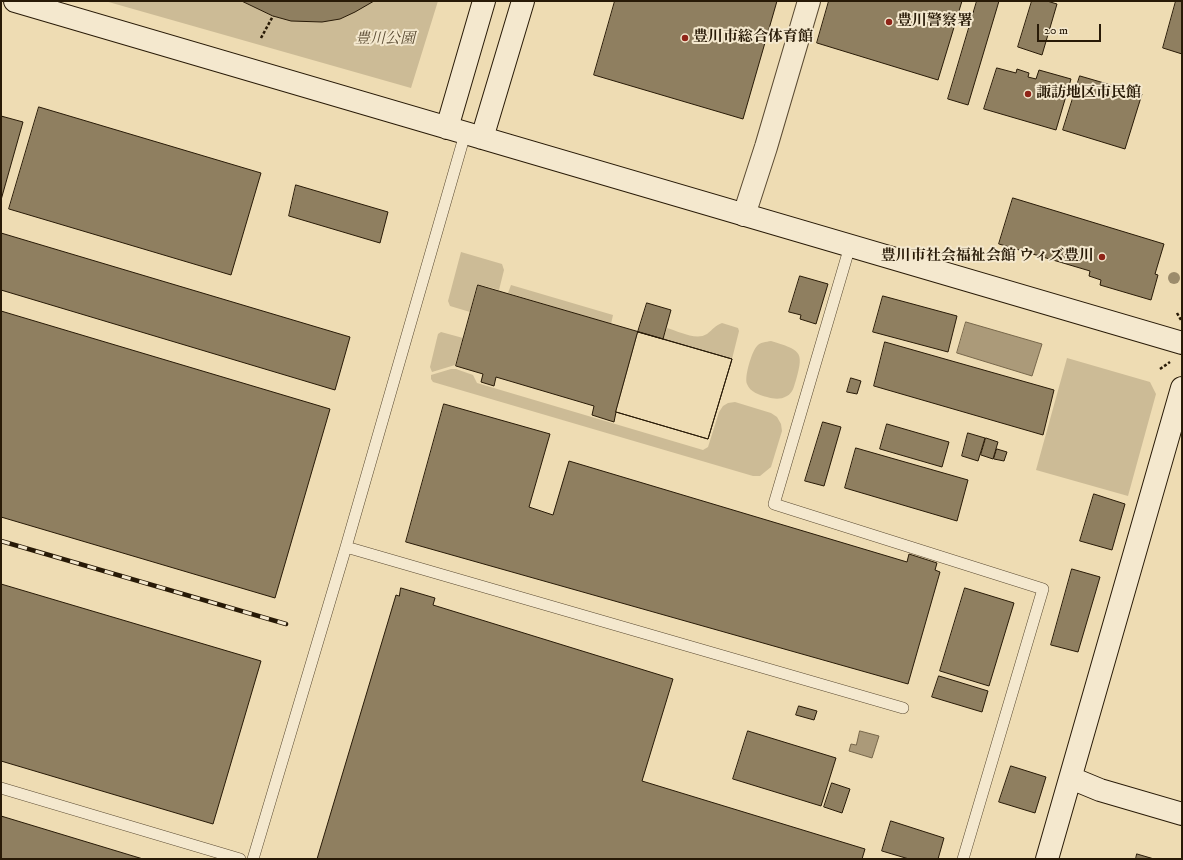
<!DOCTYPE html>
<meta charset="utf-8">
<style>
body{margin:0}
#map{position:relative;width:1183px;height:860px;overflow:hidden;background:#eedcb3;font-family:"IM FELL DW Pica",serif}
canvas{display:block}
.frame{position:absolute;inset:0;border:2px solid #281a07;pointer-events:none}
.scale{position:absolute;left:1037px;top:24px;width:64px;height:18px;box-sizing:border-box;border:2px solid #281a07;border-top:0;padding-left:5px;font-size:12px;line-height:14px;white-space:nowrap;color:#281a07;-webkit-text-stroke:3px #f4e8ce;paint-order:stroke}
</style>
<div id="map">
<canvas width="1183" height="860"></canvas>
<div class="frame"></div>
<div class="scale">20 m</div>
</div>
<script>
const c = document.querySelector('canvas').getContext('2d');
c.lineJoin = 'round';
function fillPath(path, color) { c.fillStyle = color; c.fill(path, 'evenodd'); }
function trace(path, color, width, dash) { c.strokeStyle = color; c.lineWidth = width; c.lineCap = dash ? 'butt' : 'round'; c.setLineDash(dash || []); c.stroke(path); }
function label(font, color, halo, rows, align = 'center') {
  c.font = font + ' "IM FELL DW Pica","Noto Serif JP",serif'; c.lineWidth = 4; c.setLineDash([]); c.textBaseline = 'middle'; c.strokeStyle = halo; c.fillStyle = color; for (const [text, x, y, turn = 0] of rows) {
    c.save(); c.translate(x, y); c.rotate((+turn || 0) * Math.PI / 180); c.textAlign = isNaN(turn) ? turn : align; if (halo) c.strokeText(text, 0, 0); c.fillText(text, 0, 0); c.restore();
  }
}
const green = new Path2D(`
 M105,1H438L411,88Z
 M461,252L502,264L504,270L499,290L477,284L470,312L450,306L448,301Z
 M511,285L613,315L611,324L508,293Z
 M722,323L738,328L739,331L732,359L663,339L667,328C678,331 696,341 707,334C712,330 716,325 722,323Z
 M441,332L463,338L455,365L432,372L430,367L438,334Z
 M771,341C799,350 805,350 796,380C794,386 793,393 787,396C780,400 774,399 767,397C759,395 750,392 747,384C744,377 752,351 757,346C760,342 766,342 771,341Z
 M1067,358L1150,382L1156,394L1128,496L1036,470Z
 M451,369H456L473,375L477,383L703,450L708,447L719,412L723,406L728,403L735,402L771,413L777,417L781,424L782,431L771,467L760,476H753L433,382L431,379V375Z`);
const water = new Path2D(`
 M966,322L1042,344L1032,376L957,353Z
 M860,731L879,736L872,758L849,751L851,744L856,745Z`);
const building = new Path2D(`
 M242,1H374L355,12L340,19L322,22L291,21L273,16Z
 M615,1H777L743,119L594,75Z
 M829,1H962L938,80L817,43Z
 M977,1H999L968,105L948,99Z
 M1032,1H1047L1057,4L1042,55L1018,47Z
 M1176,1H1182V54L1163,48Z
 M997,68L1016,73L1017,69L1029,73L1028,77L1036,79L1039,70L1071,79L1056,130L984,109Z
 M1080,76L1142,94L1125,149L1063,130Z
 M39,107L261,173L231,275L9,209Z
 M1,116L23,122L1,200Z
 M296,185L388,212L380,243L289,216Z
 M1013,198L1164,244L1155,274L1158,275L1151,300L1100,285L1101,280L1089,276L1090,271L999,244Z
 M1,233L350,337L335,390L1,290Z
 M800,276L828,284L816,324L800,319L801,315L789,312Z
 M478,285L732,359L708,439L616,412L614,422L592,415L594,406L496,377L494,386L481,382L483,374L456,366Z
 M883,296L957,316L948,352L873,332Z
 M647,303L671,310L663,339L638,332Z
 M1,311L330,409L275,598L1,517Z
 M638,332L732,359L708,439L616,412Z
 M885,342L1054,390L1043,435L874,386Z
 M851,378L861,381L857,394L847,392Z
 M444,404L550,434L529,507L553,515L569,461L907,562L909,554L937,563L935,570L940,572L908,684L406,542Z
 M823,422L841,427L824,486L805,481Z
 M887,424L949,442L942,467L880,449Z
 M968,433L985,438L978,461L962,456Z
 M986,438L998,442L993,459L981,455Z
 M856,448L968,480L957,521L845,488Z
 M997,449L1007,452L1004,461L994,459Z
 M1094,494L1125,504L1112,550L1080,541Z
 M1072,569L1100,577L1078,652L1051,645Z
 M1,584L261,661L213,824L1,761Z
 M401,588L435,598L433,605L673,679L642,781L865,849L862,859H317L396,595L399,596Z
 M965,588L1014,603L989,686L940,671Z
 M939,676L988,691L982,712L932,697Z
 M799,706L817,711L814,720L796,715Z
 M748,731L836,758L821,806L733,779Z
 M1011,766L1046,777L1035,813L999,802Z
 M832,783L850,789L842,813L824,807Z
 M1,816L143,859H1Z
 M891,821L944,838L938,859H909L882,851Z
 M1137,854L1154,859H1136Z`);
const path = new Path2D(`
 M261,38L273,16
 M1177,313L1181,320
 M1160,369L1170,362`);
const lane = new Path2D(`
 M850,246L774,504L1043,589L963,859
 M346,547L903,708
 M1,788L240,859
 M253,859L346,547L465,134`);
const street = new Path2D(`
 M744,215L766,147L809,1`);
const secondary = new Path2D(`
 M15,1L1182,343
 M447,128L484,1
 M482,138L523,1
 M1071,778L1100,790L1182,814
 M1047,859L1182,388`);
const rail = new Path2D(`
 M1,541L286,624`);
const trees = [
 [1174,278]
];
const markers = [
 [889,22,4,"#8f2418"],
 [685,38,4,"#8f2418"],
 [1028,94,4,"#8f2418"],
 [1102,257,4,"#8f2418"]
];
const poiNames = [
 ["豊川警察署",897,22],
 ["豊川市総合体育館",693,38],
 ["諏訪地区市民館",1036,94],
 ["豊川市社会福祉会館 ウィズ豊川",1094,257,"right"]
];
const parkNames = [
 ["豊川公園",385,40]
];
fillPath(green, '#ccbb96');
fillPath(water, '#ab9a79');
trace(water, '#77674b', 1);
fillPath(building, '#8f7f60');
trace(building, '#281a07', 1);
trace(lane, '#5a4a32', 12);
trace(street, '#5a4a32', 24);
trace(secondary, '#281a07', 24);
trace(path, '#281a07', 2.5, [3, 2]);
trace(lane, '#f4e8ce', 11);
trace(street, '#f4e8ce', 22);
trace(secondary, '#f4e8ce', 22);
trace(rail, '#281a07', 4.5);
trace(rail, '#f4e8ce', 3, [9]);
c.fillStyle = '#9c8c6c';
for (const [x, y] of trees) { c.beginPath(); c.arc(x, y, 6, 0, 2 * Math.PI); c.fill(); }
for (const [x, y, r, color] of markers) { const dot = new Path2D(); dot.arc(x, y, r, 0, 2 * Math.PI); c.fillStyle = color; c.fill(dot); trace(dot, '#f4e8ce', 1.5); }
label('bold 15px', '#281a07', '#f4e8ce', poiNames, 'left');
label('italic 15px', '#594a32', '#f4e8ce', parkNames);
</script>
